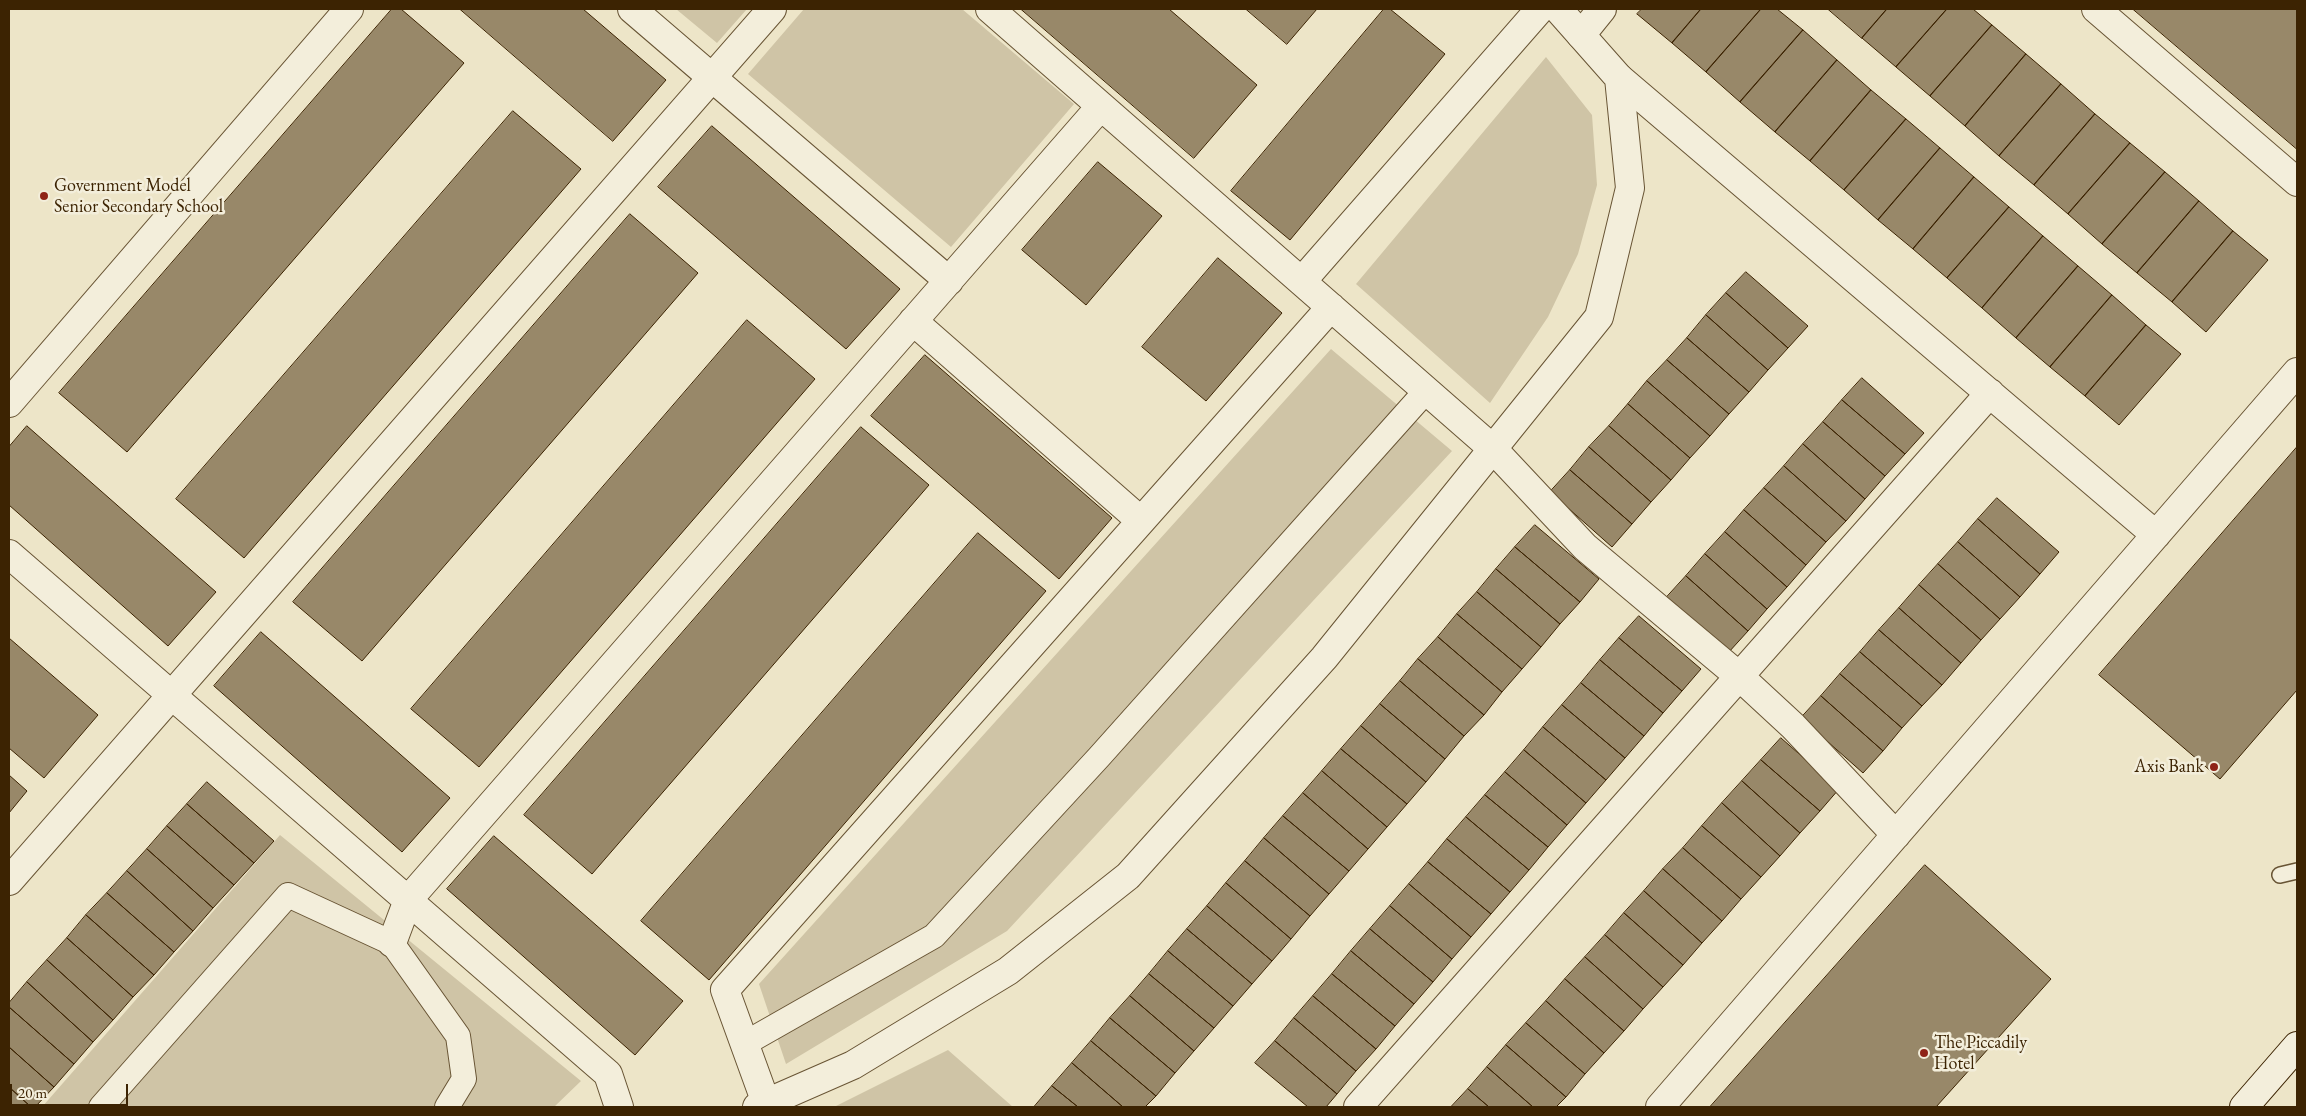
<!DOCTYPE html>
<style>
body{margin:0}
#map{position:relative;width:2306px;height:1116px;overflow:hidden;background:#ede5c8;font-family:"EB Garamond",serif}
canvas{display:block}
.frame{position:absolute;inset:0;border:10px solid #3c2302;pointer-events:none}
.scale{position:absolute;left:10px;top:1084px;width:118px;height:22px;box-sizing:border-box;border:2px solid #3c2302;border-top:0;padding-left:6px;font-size:15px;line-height:18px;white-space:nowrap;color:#3c2302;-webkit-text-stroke:4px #f3eedb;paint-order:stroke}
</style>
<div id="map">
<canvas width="2306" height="1116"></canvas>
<div class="frame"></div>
<div class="scale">20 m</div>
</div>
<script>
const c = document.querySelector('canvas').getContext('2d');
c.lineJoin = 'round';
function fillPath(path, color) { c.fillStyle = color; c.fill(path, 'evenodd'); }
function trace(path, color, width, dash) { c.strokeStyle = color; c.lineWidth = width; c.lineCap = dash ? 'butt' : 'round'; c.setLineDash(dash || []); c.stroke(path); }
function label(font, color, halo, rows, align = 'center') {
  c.font = font + ' "EB Garamond",serif'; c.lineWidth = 5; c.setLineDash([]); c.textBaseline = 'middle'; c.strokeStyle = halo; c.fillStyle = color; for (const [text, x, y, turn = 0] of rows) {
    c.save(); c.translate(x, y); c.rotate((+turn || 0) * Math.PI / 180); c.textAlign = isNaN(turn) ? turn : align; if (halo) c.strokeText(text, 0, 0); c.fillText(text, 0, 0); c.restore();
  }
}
const green = new Path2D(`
 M676,9H747L717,43Z
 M804,9H962L1074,104L951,247L748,74Z
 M1546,57L1592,115L1597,185L1578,254L1548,317L1490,403L1356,284Z
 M1331,349L1452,451L1007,931L786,1064L759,984Z
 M280,835L581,1081L554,1107H42Z
 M948,1050L1013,1107H834Z`);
const building = new Path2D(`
 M392,9H401L464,63L127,452L59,393Z
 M460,9H583L666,80L613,141Z
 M1021,9H1169L1257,85L1194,158Z
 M1246,9H1317L1287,44Z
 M1384,9H1390L1445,54L1290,240L1231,191Z
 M1642,9H1701L1672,43L1637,14Z
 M1701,9H1761L1706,72L1672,43Z
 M1761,9H1777L1803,30L1740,102L1706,72Z
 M1828,9H1887L1862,38Z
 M1887,9H1947L1896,67L1862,38Z
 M1947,9H1973L1992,25L1930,96L1896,67Z
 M2133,9H2297V149Z
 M1992,25L2026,54L1965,126L1930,96Z
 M1803,30L1837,60L1775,132L1740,102Z
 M2026,54L2061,84L1999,156L1965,126Z
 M1837,60L1871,90L1810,161L1775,132Z
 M2061,84L2095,114L2034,185L1999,156Z
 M1871,90L1906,119L1844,190L1810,161Z
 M513,111L581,169L244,558L176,499Z
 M2095,114L2130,143L2068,214L2034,185Z
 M1906,119L1940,148L1878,220L1844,190Z
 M712,126L900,289L846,349L658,187Z
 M2130,143L2165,172L2102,244L2068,214Z
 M1940,148L1974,177L1913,249L1878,220Z
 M1098,162L1162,216L1086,305L1022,250Z
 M2165,172L2199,201L2137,273L2102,244Z
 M1974,177L2009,207L1947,278L1913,249Z
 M2199,201L2233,231L2172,302L2137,273Z
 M2009,207L2043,236L1982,308L1947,278Z
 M630,214L698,273L362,661L293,602Z
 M2233,231L2268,260L2206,332L2172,302Z
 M2043,236L2078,266L2016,338L1982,308Z
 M1218,258L1282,313L1206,401L1142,347Z
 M2078,266L2112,295L2050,367L2016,338Z
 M1746,272L1808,326L1788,348L1726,293Z
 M1726,293L1788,348L1768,370L1706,315Z
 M2112,295L2146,325L2085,396L2050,367Z
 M1706,315L1768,370L1749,392L1687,338Z
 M747,320L815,379L479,767L411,709Z
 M2146,325L2181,354L2119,425L2085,396Z
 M1687,338L1749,392L1729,414L1667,360Z
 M925,355L1112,518L1059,579L871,416Z
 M1667,360L1729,414L1710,436L1647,381Z
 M1862,378L1924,433L1905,454L1842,400Z
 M1647,381L1710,436L1690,458L1628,404Z
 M1842,400L1905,454L1885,476L1823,422Z
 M1628,404L1690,458L1671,480L1609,426Z
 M1823,422L1885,476L1865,499L1803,444Z
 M27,426L216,592L168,646L9,505V447Z
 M1609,426L1671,480L1651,502L1589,447Z
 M861,427L929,485L592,874L524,815Z
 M1803,444L1865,499L1846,521L1784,466Z
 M1589,447L1651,502L1632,524L1570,470Z
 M2297,447V690L2220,779L2099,675Z
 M1784,466L1846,521L1826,542L1764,488Z
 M1570,470L1632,524L1612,547L1550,492Z
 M1764,488L1826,542L1806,565L1744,510Z
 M1997,498L2059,552L2040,574L1978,519Z
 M1744,510L1806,565L1787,587L1725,532Z
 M1978,519L2040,574L2020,597L1958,542Z
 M1535,525L1599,579L1580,602L1515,547Z
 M1725,532L1787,587L1767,609L1705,554Z
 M978,533L1046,591L709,980L641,921Z
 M1958,542L2020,597L2000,619L1938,564Z
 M1515,547L1580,602L1560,624L1496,569Z
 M1705,554L1767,609L1748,631L1686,576Z
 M1938,564L2000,619L1981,640L1919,585Z
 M1496,569L1560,624L1541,647L1477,592Z
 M1686,576L1748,631L1728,653L1666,598Z
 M1919,585L1981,640L1961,663L1899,608Z
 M1477,592L1541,647L1522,669L1457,614Z
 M1899,608L1961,663L1942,685L1879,630Z
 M1457,614L1522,669L1502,692L1438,637Z
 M1639,616L1701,669L1682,691L1619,638Z
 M1879,630L1942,685L1922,706L1860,652Z
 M261,632L450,798L402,852L214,686Z
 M1438,637L1502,692L1484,715L1418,659Z
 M9,638L98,715L44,778L9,748Z
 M1619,638L1682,691L1663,713L1600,660Z
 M1860,652L1922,706L1902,728L1840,674Z
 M1418,659L1484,715L1464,736L1400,681Z
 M1600,660L1663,713L1644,736L1581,683Z
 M1840,674L1902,728L1883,751L1821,696Z
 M1400,681L1464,736L1445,759L1380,704Z
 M1581,683L1644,736L1625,758L1562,705Z
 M1821,696L1883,751L1863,773L1801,718Z
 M1380,704L1445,759L1426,782L1361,726Z
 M1562,705L1625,758L1606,780L1543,727Z
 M1361,726L1426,782L1407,804L1341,749Z
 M1543,727L1606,780L1586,803L1524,750Z
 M1781,738L1839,789L1820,811L1761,760Z
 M1341,749L1407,804L1387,827L1322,771Z
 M1524,750L1586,803L1567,825L1505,772Z
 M1761,760L1820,811L1800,833L1742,781Z
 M1322,771L1387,827L1368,849L1303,793Z
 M1505,772L1567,825L1548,847L1485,795Z
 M9,775L27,791L9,813Z
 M1742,781L1800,833L1780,856L1722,803Z
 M207,782L274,841L254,863L187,804Z
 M1303,793L1368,849L1349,871L1283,816Z
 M1485,795L1548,847L1529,870L1466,817Z
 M1722,803L1780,856L1761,877L1702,826Z
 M187,804L254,863L234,885L167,826Z
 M1283,816L1349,871L1329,894L1264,838Z
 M1466,817L1529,870L1510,892L1447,839Z
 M167,826L234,885L213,908L147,849Z
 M1702,826L1761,877L1741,899L1683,848Z
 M494,836L683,1001L635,1055L447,889Z
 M1264,838L1329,894L1310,916L1245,861Z
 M1447,839L1510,892L1491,914L1428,862Z
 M1683,848L1741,899L1722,921L1663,869Z
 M147,849L213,908L193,931L127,871Z
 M1245,861L1310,916L1291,939L1226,883Z
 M1428,862L1491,914L1471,937L1409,884Z
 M1925,865L2051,979L1936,1107H1710Z
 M1663,869L1722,921L1702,943L1644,891Z
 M127,871L193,931L174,952L107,893Z
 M1226,883L1291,939L1272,961L1207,906Z
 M1409,884L1471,937L1452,959L1390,906Z
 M1644,891L1702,943L1683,965L1624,913Z
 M107,893L174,952L154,975L86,915Z
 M1207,906L1272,961L1252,984L1187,929Z
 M1390,906L1452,959L1433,982L1370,929Z
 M1624,913L1683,965L1663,987L1605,935Z
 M86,915L154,975L133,997L67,938Z
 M1187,929L1252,984L1233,1006L1168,951Z
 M1370,929L1433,982L1414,1004L1351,951Z
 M1605,935L1663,987L1643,1009L1585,957Z
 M67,938L133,997L113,1020L47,960Z
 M1168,951L1233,1006L1214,1028L1149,974Z
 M1351,951L1414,1004L1395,1026L1332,974Z
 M1585,957L1643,1009L1624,1031L1565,979Z
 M47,960L113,1020L93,1042L27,982Z
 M1149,974L1214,1028L1194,1051L1130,996Z
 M1332,974L1395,1026L1376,1049L1313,996Z
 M1565,979L1624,1031L1604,1053L1546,1001Z
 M27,982L93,1042L74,1064L9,1007V1003Z
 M1130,996L1194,1051L1175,1073L1110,1018Z
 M1313,996L1376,1049L1356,1071L1294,1018Z
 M1546,1001L1604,1053L1585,1074L1526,1023Z
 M9,1007L74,1064L54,1087L9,1047Z
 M1110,1018L1175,1073L1156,1096L1091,1041Z
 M1294,1018L1356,1071L1337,1094L1275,1041Z
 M1526,1023L1585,1074L1566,1097L1506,1045Z
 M1091,1041L1156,1096L1145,1107H1123L1072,1063Z
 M1275,1041L1337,1094L1326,1107H1308L1255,1063Z
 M1506,1045L1566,1097L1556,1107H1533L1487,1067Z
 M9,1047L54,1087L35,1107H31L9,1087Z
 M1072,1063L1123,1107H1078L1052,1086Z
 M1487,1067L1533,1107H1489L1468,1089Z
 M1052,1086L1078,1107H1034Z
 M9,1087L31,1107H9Z
 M1468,1089L1489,1107H1451Z`);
const service = new Path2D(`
 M2280,875L2297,871`);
const pedestrian = new Path2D(`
 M744,1044L934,936L1099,757L1426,391
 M101,1107L288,895L392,943L458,1036L464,1079L447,1107`);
const minor = new Path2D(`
 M632,9L949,281
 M990,9L1493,449L1585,547L1740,677L1793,726L1896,835
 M2096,9L2297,182
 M1581,35L1602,9
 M1619,78L2156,535
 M1302,281L1540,9
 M913,321L1141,521
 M9,403L349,9
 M9,554L608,1074L619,1107
 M9,881L772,9
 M392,943L408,900L1101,106
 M766,1103L725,990L1331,307
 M1358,1107L1990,393
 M1660,1107L2297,372`);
const tertiary = new Path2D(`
 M757,1107L853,1065L1008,971L1128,876L1324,658L1599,317L1630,188L1619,78L1558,9`);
const secondary = new Path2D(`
 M2244,1107L2297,1046`);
const markers = [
 [44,196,5,"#8f2418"],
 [2214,767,5,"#8f2418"],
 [1924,1053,5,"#8f2418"]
];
const poiNames = [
 ["Government Model",54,186],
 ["Senior Secondary School",54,207],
 ["Axis Bank",2204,767,"right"],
 ["The Piccadily",1934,1043],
 ["Hotel",1934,1064]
];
fillPath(green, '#cfc4a6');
fillPath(building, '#988869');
trace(building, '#3c2302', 1);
trace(service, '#685434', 18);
trace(pedestrian, '#685434', 26);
trace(minor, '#685434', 30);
trace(tertiary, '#685434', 30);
trace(secondary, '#3c2302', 30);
trace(service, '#f3eedb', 15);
trace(pedestrian, '#f3eedb', 24);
trace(minor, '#f3eedb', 28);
trace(tertiary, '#f3eedb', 28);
trace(secondary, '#f3eedb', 28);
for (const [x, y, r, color] of markers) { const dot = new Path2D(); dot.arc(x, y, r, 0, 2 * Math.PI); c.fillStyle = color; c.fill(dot); trace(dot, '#f3eedb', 2); }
label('18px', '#3c2302', '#f3eedb', poiNames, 'left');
</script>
